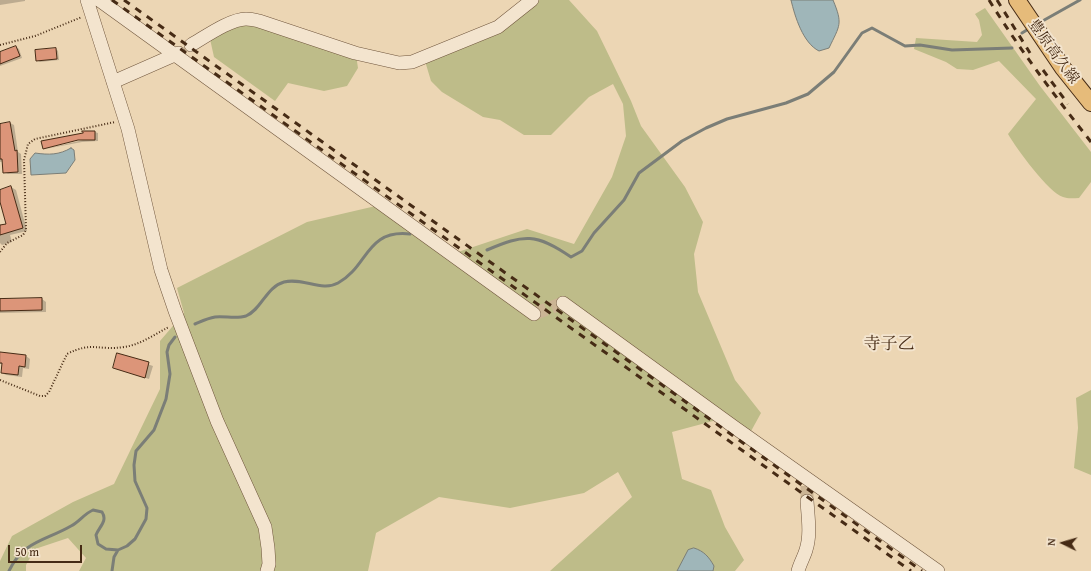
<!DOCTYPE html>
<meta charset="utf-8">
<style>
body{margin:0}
#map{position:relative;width:1091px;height:571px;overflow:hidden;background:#ecd6b4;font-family:"Gentium Book Plus",serif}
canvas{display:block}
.north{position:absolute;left:1043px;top:523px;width:40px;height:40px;-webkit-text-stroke:3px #f3e4ce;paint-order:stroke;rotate:275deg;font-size:11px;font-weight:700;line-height:16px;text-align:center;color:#462b15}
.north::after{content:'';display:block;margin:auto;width:14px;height:18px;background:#462b15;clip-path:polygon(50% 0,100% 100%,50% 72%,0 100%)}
.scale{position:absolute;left:8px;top:545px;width:74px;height:18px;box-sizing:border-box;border:2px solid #462b15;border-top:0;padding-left:5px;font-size:12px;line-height:14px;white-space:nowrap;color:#462b15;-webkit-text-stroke:3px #f3e4ce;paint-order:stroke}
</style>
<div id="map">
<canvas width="1091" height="571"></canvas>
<div class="north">N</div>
<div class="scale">50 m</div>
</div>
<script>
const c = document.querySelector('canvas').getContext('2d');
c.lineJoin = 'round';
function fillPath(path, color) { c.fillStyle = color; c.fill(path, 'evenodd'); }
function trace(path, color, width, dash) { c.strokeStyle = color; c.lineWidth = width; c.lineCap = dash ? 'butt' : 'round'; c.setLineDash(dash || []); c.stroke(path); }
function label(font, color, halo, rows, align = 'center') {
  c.font = font + ' "Gentium Book Plus","Noto Serif JP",serif'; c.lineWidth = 4; c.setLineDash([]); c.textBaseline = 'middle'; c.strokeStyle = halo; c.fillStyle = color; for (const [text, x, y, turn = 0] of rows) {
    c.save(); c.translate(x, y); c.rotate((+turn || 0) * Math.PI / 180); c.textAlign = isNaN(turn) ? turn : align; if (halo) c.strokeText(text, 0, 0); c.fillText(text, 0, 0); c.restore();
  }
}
const green = new Path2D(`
 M536,0H569L597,31L631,101L641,126L685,187L703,222L694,254L698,292L735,380L761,413L750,433L728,417L672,432L682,479L711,490L725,527L744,560L735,571H550L632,497L618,472L584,493L510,508L439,497L376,533L368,571H79L86,558L68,538L35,549L26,565V571H0V561L12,536L73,502L114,484L160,389V341L184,313L177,288L307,222L380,205L446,256L527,229L574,244L612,177L626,136L623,104L613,84L589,97L551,135H524L500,120L483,117L442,92L431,81L425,61Z
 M985,8L1040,86L1091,152V182L1079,198C1074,198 1068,199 1063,197C1049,193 1016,148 1008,134L1036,99L999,61L973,70L957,69L946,62L914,49L916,38L977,42L982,35L979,20L975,14Z
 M249,22L356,55L358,68L347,86L324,91L288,83L275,101L214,57L210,39L223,30Z
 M1091,390V475L1074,468L1078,428L1076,398Z`);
const water = new Path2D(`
 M791,0H833C843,24 840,25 829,48L819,51C803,43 795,17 791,0Z
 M71,148L74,150L75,160L66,173L31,175L30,159L35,153C49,155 59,155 71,148Z
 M694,548C704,551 709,557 714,566L713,571H677L688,550Z`);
const shadow = new Path2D(`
 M0,0H25V1L0,5Z
 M16,47L19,49L22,58L0,66V54Z
 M56,49L58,51L59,60L40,62L37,60Z
 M10,123L14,125L18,152L21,154L22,174H8L4,172V161L0,162V125Z
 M95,132L98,133V141L82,142L45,149L83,140V138Z
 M11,187L16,190L27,231L10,235L12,242L2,245L0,243V226L7,224L0,199V191Z
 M42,299L46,302V312L0,313V300Z
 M0,353L26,356L30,359L29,369L23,368L22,377L6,375L2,373L3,364H0Z
 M118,354L153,366L149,379L114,368Z`);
const stream = new Path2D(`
 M1039,23L1080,0
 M1022,33L1030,28
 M487,250C524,234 536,233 571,257L582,251L594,233L624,200L639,173L682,141L706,128L727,119L786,103L808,94L834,72L862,33L872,28L905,46L920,45L952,50L1012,48
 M195,324C202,321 208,318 215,317C225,316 237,319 246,316C262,309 266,287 284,282C302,277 322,292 338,283C368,267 366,229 410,234
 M9,571C23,541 45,541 71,526C79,522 84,514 93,510L102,512C108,521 99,527 96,535L98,544L106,549L118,550
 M112,571L114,557L118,550L127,546L135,539L146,519L147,508L135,481L134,465L136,451L154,430L166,399L170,374L167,352L169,345L175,337`);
const building = new Path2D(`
 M16,46L20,56L0,64V52Z
 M56,48L57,59L36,61L35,50Z
 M10,122L15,151L17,150L18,172L3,173L2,159H0V124Z
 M82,131H95V140H78L43,149L41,141L83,133Z
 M11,186L23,228L0,235V225L6,224L0,202V190Z
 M42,298V310L0,311V299Z
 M0,352L26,355L25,367L19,366L18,375L1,373L2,363H0Z
 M117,353L149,362L145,378L113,368Z`);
const minorTunnel = new Path2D(`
 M534,314L563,303
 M807,486V501`);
const path = new Path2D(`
 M0,45L35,36L82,17
 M0,252L7,243L23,235L26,230L24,160L28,144L35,139L115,122
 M0,380L40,396H45L49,392L67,354C92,341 99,351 124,347C140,345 155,334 169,327`);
const minor = new Path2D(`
 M87,0L128,129L161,270L175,311L217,421L265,527L268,548L269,564L267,571
 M99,0L534,314
 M191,45C205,37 230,19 246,19C250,19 255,20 259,21L355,53L399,63L412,62L498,27L532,0
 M113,82L179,53
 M563,303L734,427L938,571
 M798,571C800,563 804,557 806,550C811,535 808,517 807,501`);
const major = new Path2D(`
 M1017,0L1063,68L1091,103`);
const rail = new Path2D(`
 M112,0L911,571
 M124,0L922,571
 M989,0C1020,50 1055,96 1091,142
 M997,0L1030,53
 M1043,70L1068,104`);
const streetNames = [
 ["豊原高久線",1053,52,54]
];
const quarterNames = [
 ["寺子乙",889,345]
];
fillPath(green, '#bebc89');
fillPath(water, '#9fb6b9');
trace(water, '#7b7e77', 1);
fillPath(shadow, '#0003');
trace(stream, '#7b7e77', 3);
fillPath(building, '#dc9579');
trace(building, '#462b15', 1);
trace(minorTunnel, '#cbb494', 13, [13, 6]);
trace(minor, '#70563d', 14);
trace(major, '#462b15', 18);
trace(path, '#462b15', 2, [1, 2]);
trace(minor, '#f3e4ce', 13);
trace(major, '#e6bb7a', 16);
trace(rail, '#462b15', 3, [7, 7]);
label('15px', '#462b15', '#f3e4ce', streetNames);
label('17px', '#462b15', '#f3e4ce', quarterNames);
</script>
